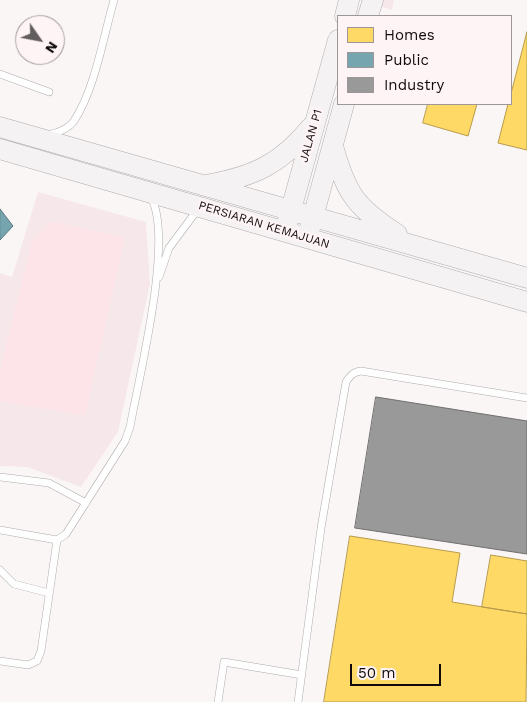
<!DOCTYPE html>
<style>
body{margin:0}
#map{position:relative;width:527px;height:702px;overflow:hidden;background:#fbf6f6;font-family:"Work Sans",sans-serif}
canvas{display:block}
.legend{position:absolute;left:337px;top:15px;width:175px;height:90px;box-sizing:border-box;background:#fef3f5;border:1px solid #9e9698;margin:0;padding:6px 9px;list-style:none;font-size:15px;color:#0f0b0c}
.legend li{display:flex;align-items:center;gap:10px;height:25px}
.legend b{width:25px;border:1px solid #9e9698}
.north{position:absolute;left:15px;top:15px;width:50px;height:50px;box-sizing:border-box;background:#fef3f5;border:1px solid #9e9698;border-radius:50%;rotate:123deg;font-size:14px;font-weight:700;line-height:20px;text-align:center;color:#0f0b0c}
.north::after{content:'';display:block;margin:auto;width:18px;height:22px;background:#625d5e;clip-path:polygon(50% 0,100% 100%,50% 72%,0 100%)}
.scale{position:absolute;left:350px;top:664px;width:91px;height:22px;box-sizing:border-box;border:2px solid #0f0b0c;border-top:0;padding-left:6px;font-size:15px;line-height:18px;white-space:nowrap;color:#0f0b0c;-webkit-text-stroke:4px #fef3f5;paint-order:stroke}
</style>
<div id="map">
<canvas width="527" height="702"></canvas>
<ul class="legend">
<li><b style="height:14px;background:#ffd966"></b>Homes</li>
<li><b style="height:14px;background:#76a5af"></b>Public</li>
<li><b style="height:14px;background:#999"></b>Industry</li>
</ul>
<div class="north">N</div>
<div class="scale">50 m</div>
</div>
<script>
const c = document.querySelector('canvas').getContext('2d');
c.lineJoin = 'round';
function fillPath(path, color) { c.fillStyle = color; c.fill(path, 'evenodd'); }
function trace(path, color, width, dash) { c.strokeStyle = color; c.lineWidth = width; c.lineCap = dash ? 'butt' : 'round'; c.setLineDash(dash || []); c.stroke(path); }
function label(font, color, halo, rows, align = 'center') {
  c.font = font + ' "Work Sans",sans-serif'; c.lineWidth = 5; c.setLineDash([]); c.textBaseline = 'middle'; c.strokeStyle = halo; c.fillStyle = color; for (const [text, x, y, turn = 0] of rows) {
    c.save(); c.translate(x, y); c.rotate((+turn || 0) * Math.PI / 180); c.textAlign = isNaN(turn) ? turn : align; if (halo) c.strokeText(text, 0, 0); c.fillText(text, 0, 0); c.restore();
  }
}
const built = new Path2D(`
 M359,0H394L392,10Z
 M38,192L146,222L150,284L118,432L81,487L27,467L0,466V273L12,277Z`);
const green = new Path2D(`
 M51,221L125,238L85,416L0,401V368L32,240Z`);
const homes = new Path2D(`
 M527,32V150L498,143L508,104H511V94Z
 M428,104H477L468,136L423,123Z
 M350,536L460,553L452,602L527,614L526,702H324Z
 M491,555L527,561V614L482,607Z`);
const public = new Path2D(`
 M0,209L13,226L0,240Z`);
const industry = new Path2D(`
 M376,397L527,421V554L355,528Z`);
const lane = new Path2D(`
 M0,74L49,92
 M51,134C58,133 69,128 74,121C95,89 103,38 114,0
 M159,277L169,248L198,209
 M0,477L49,483L86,503
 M0,530L57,540L66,534L125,441L130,427C139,376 174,240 151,197
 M0,570L14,584L49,593
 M0,661L28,665L37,661L41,651L57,540
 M218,702L224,662L302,675
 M298,702L321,528L346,382C350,376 353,372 361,371L527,398`);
const secondary = new Path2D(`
 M345,16L349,0
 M368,16L373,0
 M0,127L527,278
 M333,146C346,193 355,207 397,234
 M0,149L527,302
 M206,185C253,177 281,164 311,127
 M287,224L338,40
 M310,228L344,104`);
const streetNames = [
 ["JALAN P1",311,136,-74],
 ["PERSIARAN KEMAJUAN",264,225,17]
];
fillPath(built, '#f6e8ea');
fillPath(green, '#fce4e8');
fillPath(homes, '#ffd966');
trace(homes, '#b79b4b', 1);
fillPath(public, '#76a5af');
trace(public, '#57777e', 1);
fillPath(industry, '#999');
trace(industry, '#706e6f', 1);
trace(lane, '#afabab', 8);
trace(secondary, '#afabab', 21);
trace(lane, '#fefefe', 7);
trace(secondary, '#f5f2f3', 20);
label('12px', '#0f0b0c', '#fef3f5', streetNames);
</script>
